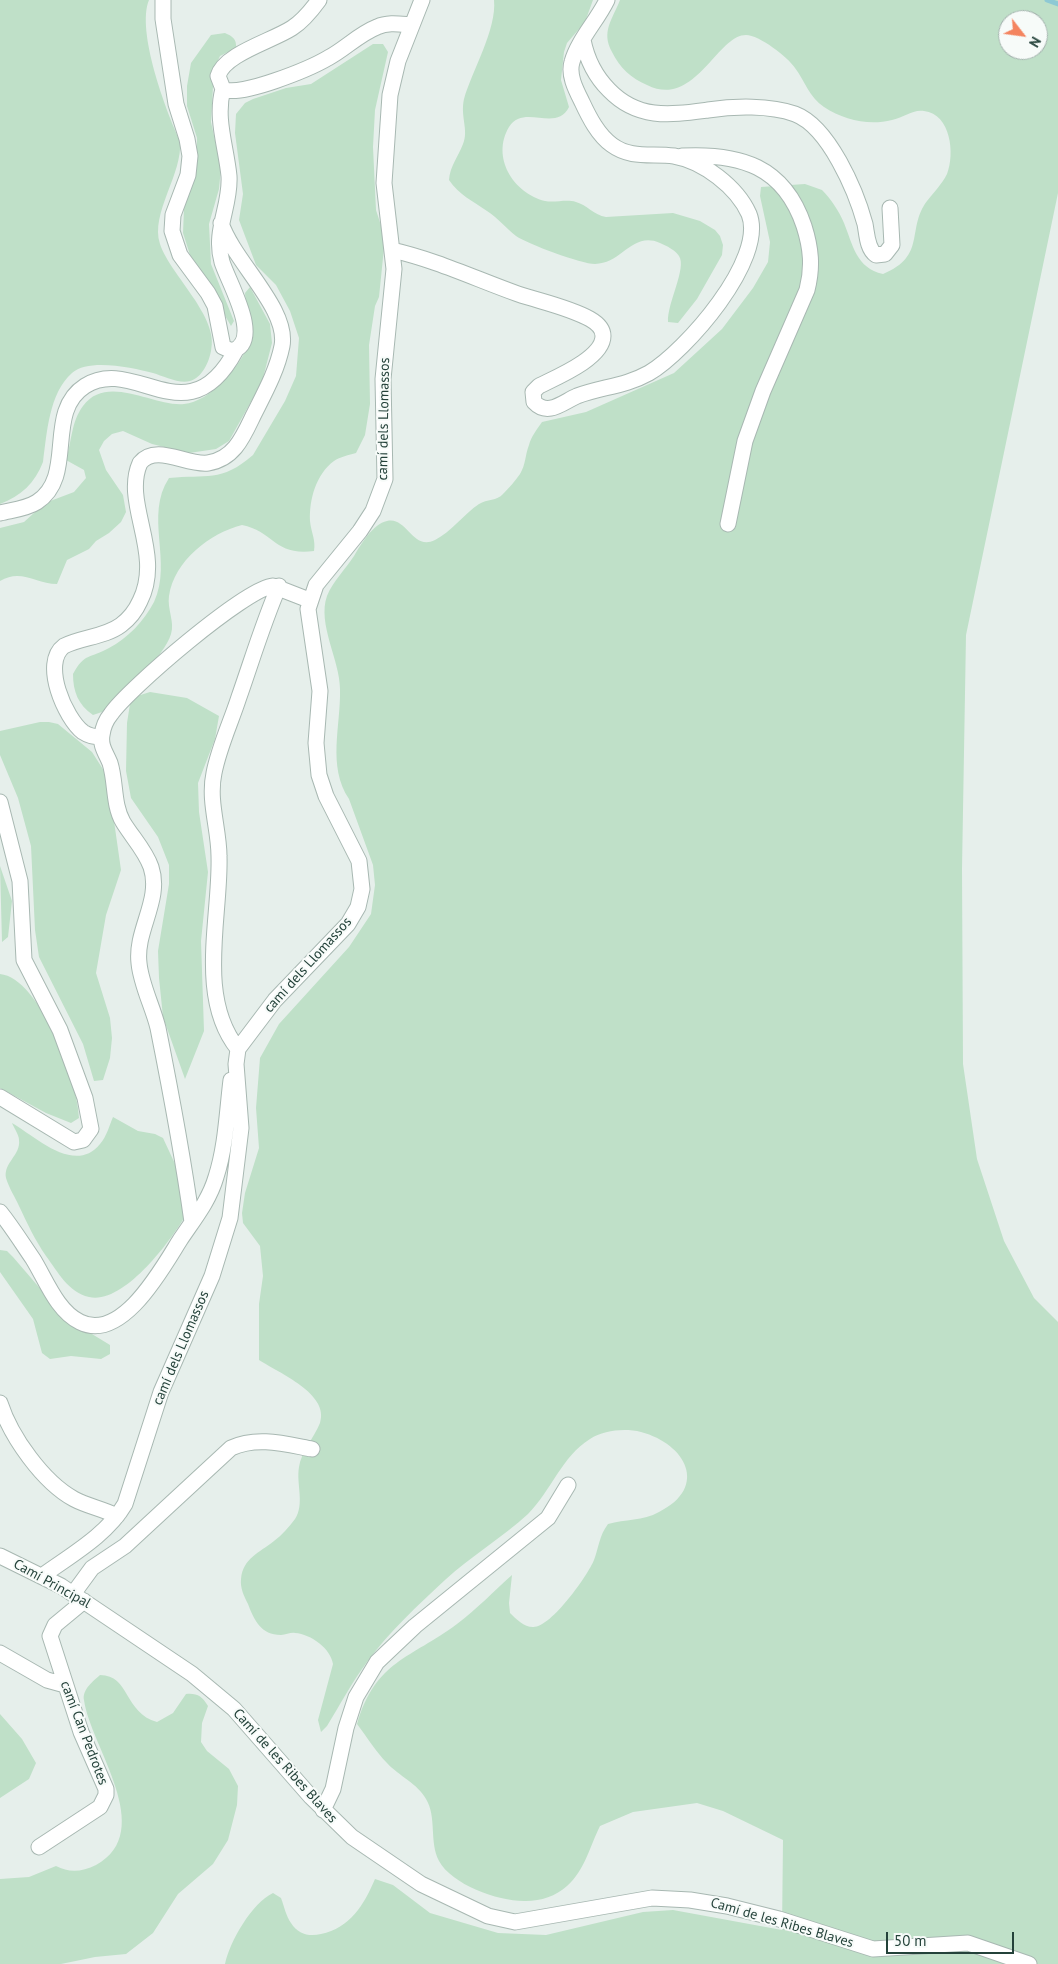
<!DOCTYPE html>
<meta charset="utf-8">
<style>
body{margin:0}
#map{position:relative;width:1058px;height:1964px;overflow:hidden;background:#e6efeb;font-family:"PT Sans",sans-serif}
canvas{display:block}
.north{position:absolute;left:998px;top:10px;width:50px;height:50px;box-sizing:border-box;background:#f7fbf9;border:1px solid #a3b1ad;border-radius:50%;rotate:120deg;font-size:14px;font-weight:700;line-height:20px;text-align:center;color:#24423a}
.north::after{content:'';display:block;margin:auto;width:18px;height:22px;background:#f4845f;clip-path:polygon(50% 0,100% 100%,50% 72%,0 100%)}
.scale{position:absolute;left:886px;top:1932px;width:128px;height:22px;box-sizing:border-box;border:2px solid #24423a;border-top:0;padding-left:6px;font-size:15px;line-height:18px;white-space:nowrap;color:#24423a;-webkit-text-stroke:4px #f7fbf9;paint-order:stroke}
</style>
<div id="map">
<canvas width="1058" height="1964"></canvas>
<div class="north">N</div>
<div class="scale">50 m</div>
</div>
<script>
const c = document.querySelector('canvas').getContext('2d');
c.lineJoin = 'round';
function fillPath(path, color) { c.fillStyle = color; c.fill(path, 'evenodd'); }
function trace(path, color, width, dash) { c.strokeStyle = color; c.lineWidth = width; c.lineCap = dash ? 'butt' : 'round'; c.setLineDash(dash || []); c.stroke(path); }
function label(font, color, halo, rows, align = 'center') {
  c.font = font + ' "PT Sans",sans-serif'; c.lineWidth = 4; c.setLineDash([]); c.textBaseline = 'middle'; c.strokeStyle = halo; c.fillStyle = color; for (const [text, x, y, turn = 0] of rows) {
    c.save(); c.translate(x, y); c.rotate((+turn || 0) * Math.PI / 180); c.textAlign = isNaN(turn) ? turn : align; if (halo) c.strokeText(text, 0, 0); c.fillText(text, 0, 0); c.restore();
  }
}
const green = new Path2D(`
 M0,0H149C136,31 166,111 180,141C183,174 150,213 160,244C170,275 220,317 211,351C209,362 202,378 190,381C179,384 163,376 153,373C133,368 89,358 72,373C49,393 47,433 43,462C35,483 21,496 0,504Z
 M494,0H593L585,22L567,43L564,52L561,80L569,107C556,133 524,103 509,127C491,157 513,193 545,201C555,203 566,199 576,202C587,205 594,215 606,217L673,213L700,221L715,230L720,236L723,245L722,255L697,299L678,323L668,322C667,303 687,268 679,256C675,250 667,246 660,243C632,231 622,264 595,264C581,264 528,244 516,236C506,228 498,218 487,211C473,201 459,195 449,180C450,166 458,157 463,144C469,130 460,117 464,99C472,71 497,29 494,0Z
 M620,0H1058V193L966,635L962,869L963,1064L977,1159L1004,1241L1034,1298L1058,1322V1964H225C230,1941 252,1903 273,1893L281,1898C284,1906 286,1916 291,1923C298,1934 309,1937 321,1934C350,1928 364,1905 375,1879L393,1885L430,1913L498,1933L546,1935L643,1912L673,1910L782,1930L783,1840L723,1811L697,1803L633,1812L600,1826C590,1846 585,1870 567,1886C556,1896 541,1901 526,1901C500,1902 452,1885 439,1861C429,1842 437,1817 426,1799C418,1784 399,1776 387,1763C376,1752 367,1737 357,1724C376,1660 410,1659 457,1624C477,1609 494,1591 512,1575L509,1603L510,1613C516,1619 524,1627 533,1627C551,1628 588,1575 594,1560C599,1547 599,1536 608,1524C625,1519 643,1521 659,1512C709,1487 686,1444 641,1432C625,1428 604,1430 590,1439C562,1456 551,1491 528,1514C502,1538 471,1556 445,1580C418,1605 389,1632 367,1662C352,1682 340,1705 327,1726L321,1732L318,1720L333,1664C331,1649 311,1634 295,1633C291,1632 286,1635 281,1635C261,1635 254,1620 248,1604C244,1596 240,1588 241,1579C243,1558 259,1553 274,1541C282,1535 289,1527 295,1519C305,1504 296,1484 299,1467C301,1452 314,1438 320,1423C330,1394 279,1373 259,1360V1304L263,1276L260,1246L243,1223L242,1213L245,1193L259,1148L256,1108L260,1058L279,1024L349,947L371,914L375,885L373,865L349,799C327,766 341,726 340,689C340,660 317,624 327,596C333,581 345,570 354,556C361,544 373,524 387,521C407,516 412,551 435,540C451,532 464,514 479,504C487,499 497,501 503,494C509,488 515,481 520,474C526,464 525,455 529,445C531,437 537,429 542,422L586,412L674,373L722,329L753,288L768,262L770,242L760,196L761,187L805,184L822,190C831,199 839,211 844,223C853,245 856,268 883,274C927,256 906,229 927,201C934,192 942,184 947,174C955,154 951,114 924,111C913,109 903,118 892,120C869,126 844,120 824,107C809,97 805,81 795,68C788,57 759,35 746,35C717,35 695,109 647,85C631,78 620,68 612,52C601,32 612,20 620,0ZM1008,20H1038V50H1008Z
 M225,33C232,36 237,39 236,48L220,56L214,69L211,122L221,168L219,189L209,224L211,264L234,321L231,326L190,255L183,233L184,209L197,162V138L187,106V86L191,63L211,35Z
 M373,44H383L388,52L375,110L373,147L376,210L385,238L379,297L375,306L369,345L370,404L365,435L356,453C349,455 340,457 334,461C316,474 309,500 310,521C311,532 316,540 314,551C274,556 275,532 242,525C210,533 174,561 169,596C167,609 175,622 171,634C164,657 127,689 110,707L102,712L93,715C78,705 73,691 73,674C85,652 90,659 109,648C128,638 144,621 154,602C173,562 144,516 169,478C206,474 221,483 253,455L285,401L296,376L299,338L290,311L276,285L256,265L239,220L243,194L235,133L236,114L245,103L253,99L286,88L311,84Z
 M250,287L270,324L272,343L262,382L229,441L216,449L189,453L152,444L123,431L112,434L104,441L99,450L106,470L123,495L126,512L121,522L109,533L96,541L89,549L67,560L57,584C36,584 21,568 0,581V528L24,522L45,503L74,492L86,478L84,470L66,460C72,441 71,422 83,406C107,373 154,407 184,404C210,402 240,366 249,344L245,293Z
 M150,692L187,698L219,716L215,739L198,783L199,812L208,872L201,941L204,1031L185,1079L163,1017L159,978L158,951L169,884V865L158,837L131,798L126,771L127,723L130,704L134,697Z
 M40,722H49L58,724L92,752L106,774L110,793L121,870L106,915L96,973L110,1018L112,1038L110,1058L103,1080L94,1081L83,1044L39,957L35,930L31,846L18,798L0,755V731Z
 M0,866L12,901L8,937L2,942Z
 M0,974C40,978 78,1081 79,1118L71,1123L46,1113L0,1088Z
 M113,1117L138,1131L155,1134L163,1138L176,1166L184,1218C169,1243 123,1305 89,1297C68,1292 58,1272 46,1256C35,1240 27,1223 19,1206C15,1197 9,1188 6,1178C3,1163 21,1155 19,1140C19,1135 14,1128 12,1123C36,1137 75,1175 100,1144C107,1136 109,1126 113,1117Z
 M0,1250L7,1251L13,1257L50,1300L87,1331L110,1345V1354L101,1359L71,1356L50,1359L42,1353L33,1319L0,1272Z
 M100,1675C130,1675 124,1713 157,1722L173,1713L186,1694C197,1693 202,1696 208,1706L202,1723L201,1742L207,1751L229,1769L238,1786L237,1805L228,1840L213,1864L178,1894L153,1933L126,1954L95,1957L61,1964H0V1879L29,1877L56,1866C69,1873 82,1872 96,1865C158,1831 90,1746 84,1700C82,1690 93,1681 100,1675Z
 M0,1714L22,1739L36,1763L29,1779L0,1798Z`);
const stream = new Path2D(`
 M1047,0L1058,4`);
const minor = new Path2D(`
 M163,0V19L176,104L187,139L190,156L188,175L173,215L172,231L180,255L208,293L215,306L223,347L232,351C264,341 228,282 222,262C213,231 231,206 229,176C226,146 215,118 223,89
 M319,0C311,11 303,21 292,28C272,41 224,54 218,76L223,89C240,98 311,68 328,58C345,49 359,34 377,27C388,22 399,24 411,25
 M583,40C587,60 595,76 609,90C638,120 670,115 708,110C734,106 770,105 795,114C829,127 856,191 865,224C867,234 867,249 876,255L885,254L892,245L890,208
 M682,156C740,153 784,166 804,226C811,248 813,267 807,290L763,391L745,441L728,524
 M392,250C436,260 476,279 518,294C542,302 568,307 590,319C597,323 603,328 603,336C603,358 557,377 539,386L533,392L534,402C548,417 563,402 577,396C601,387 626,386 649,373C685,352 767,259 749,214C737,187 703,161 674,156C652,153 631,159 612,145C598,135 589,117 582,102C576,90 568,75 572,62C578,40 597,21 607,0
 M0,513C12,510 26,509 37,502C77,476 44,412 85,386C135,354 188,440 236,350
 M101,737C94,737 89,736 83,732C65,718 41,663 64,646C82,637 105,637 121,625C129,619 136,610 140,601C164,553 122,503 140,463C156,443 187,466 208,463C234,459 243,437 253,416C264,394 277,371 282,346C289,309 234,262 221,223
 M0,802L20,881L24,960L60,1030L85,1098L91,1129L83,1140L74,1142L0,1097
 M238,1049C196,997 221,916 219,856C219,829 208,801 214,773C219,747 231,722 239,697C252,660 263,623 279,586
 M0,1212C12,1227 22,1243 33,1259C46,1280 57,1311 80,1322C122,1343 163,1267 180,1240C194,1219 209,1201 216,1177C226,1146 227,1112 231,1080
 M192,1222C183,1157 171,1093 158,1028C153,1007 141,985 139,963C135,930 162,900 151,867C145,850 132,837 123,822C113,805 116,782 110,763C106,753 100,746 102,735C103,727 106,720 111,714C128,689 246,588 273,586L309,600
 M0,1403C11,1437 43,1482 74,1499C87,1506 103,1509 117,1516
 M0,1556L61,1586L192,1674L234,1709L311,1797L352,1837L421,1884L488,1916L515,1922L652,1898L690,1900L727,1906L779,1919L873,1949L968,1943L1029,1964
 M42,1576C71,1555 107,1535 125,1504L161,1392L212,1276L230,1218L241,1128L236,1064L238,1049L275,1000L348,924L358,907L362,889L359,861L326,796L319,775L316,743L320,691L308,609L316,585L360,531L373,511L385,479L383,379L394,269L384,183L390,95L398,61L422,0
 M73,1594L92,1568L125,1546L231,1448C257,1436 285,1444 312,1449
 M0,1653L47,1680L65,1685
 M323,1810L333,1789L346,1728L356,1697L377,1662L415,1626L548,1518L568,1485
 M39,1847L100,1807L106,1795V1789L81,1732L50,1636L55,1625L84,1601`);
const streetNames = [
 ["camí dels Llomassos",384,419,-89],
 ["camí dels Llomassos",308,965,-48],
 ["camí dels Llomassos",181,1348,-67],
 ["Camí Principal",52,1584,29],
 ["camí Can Pedrotes",84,1733,69],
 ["Camí de les Ribes Blaves",285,1766,48],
 ["Camí de les Ribes Blaves",782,1923,16]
];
fillPath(green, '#bfe0c8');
trace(stream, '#8ec9d4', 5);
trace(minor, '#a8b8b2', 17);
trace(minor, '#fff', 15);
label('14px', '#24423a', '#f7fbf9', streetNames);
</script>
